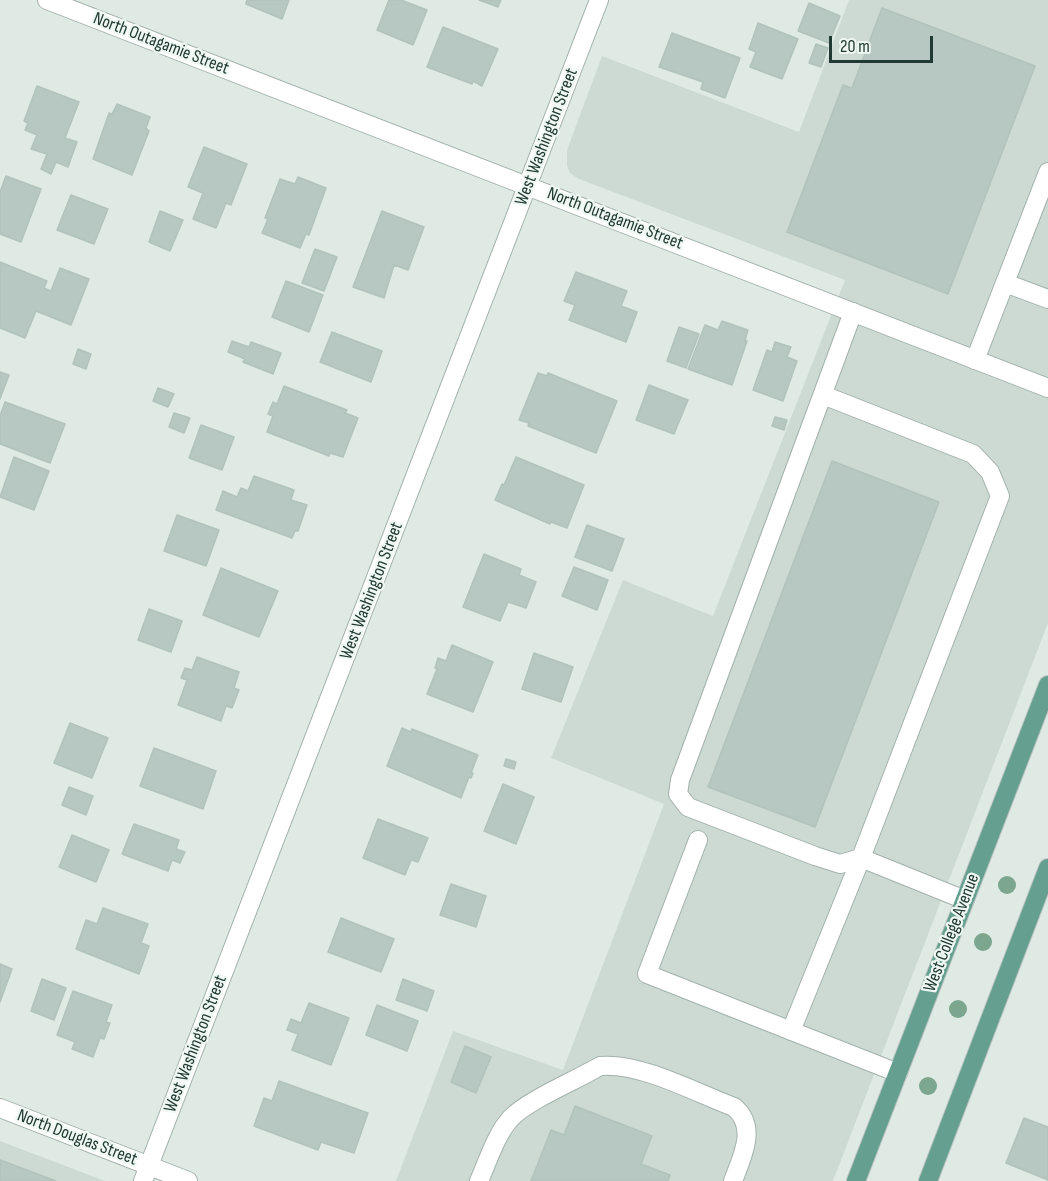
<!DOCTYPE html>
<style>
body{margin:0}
#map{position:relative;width:1048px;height:1181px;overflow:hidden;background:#dfeae5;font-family:"Sofia Sans Condensed",sans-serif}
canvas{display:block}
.scale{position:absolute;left:829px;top:36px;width:104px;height:27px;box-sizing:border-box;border:3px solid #203932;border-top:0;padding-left:8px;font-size:18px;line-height:21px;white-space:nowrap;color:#203932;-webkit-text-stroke:4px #eff7f3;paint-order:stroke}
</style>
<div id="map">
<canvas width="1048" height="1181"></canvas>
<div class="scale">20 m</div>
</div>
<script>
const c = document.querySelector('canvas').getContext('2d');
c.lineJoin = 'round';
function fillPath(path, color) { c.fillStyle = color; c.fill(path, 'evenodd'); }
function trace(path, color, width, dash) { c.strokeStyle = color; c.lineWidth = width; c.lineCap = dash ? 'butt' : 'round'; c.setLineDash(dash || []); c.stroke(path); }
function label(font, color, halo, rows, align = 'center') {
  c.font = font + ' "Sofia Sans Condensed",sans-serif'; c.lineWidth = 4.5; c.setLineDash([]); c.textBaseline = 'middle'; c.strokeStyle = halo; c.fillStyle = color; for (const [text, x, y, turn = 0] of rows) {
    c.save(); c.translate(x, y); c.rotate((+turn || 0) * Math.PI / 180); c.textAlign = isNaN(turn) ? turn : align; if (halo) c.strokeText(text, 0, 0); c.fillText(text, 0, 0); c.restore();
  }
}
const built = new Path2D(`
 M849,0H1048V623L833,1181H396L453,1031L563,1070L664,804L551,758L623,580L713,616L845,280L579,179L570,173L567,166V150L602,56L799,132Z
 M0,1141L105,1181H0Z`);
const building = new Path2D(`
 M247,0H289L282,19L246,4Z
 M389,0H401L427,10L413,45L377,30Z
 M479,0H501L498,7Z
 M809,3L840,16L829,43L798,31Z
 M882,8L1035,66L948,294L787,232L843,85L852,88Z
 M758,23L798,39L782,79L750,67L756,52L749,49Z
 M443,27L498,49L482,86L473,81L472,84L427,67Z
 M672,33L740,58L725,98L701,89L703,82L659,67Z
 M816,44L828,48L821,67L809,63Z
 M37,86L79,102L65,138L77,142L68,167L56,162L51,174L41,169L47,154L31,149L37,135L25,130L28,123L24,121Z
 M117,104L150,117L146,128L149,131L132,175L93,159L109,113L112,114Z
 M204,147L247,164L231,205L226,203L216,228L193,219L203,193L188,187Z
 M6,176L41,189L21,242L0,234V192Z
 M298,177L326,188L309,235L306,234L300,248L262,233L268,219L265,218L280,179L295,184Z
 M71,195L108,209L94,244L57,230Z
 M160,211L183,220L170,251L149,242Z
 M382,211L424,227L408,270L394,265L384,298L353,287Z
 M315,249L337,257L324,291L302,283Z
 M0,262L47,281L44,288L51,291L60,268L89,279L71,325L36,311L25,338L0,328Z
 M576,272L627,291L621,306L637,312L626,342L569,320L575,305L564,301Z
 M286,281L323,295L309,332L272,317Z
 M722,321L748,330L745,340L747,341L732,385L688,369L705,325L718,330Z
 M679,327L699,334L686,368L667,361Z
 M332,332L382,351L371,382L320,362Z
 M232,341L249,347L251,342L281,353L273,374L243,362L245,359L228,352Z
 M775,342L791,347L787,357L797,361L783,401L753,390L767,350L772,352Z
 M78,349L91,354L86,369L73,364Z
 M0,372L9,375L0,399Z
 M538,373L547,376L548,373L617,401L596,453L528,426L529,423L519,420Z
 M649,385L688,400L674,434L636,420Z
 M284,386L347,410L345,413L358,418L343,457L330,453L329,456L267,432L273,416L268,414L273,402L277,404Z
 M158,388L174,394L168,407L153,401Z
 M5,402L65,424L50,463L0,444V416Z
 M174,413L190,418L184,433L169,427Z
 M775,417L787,420L784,430L772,426Z
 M201,425L234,437L222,470L189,458Z
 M14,457L49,471L34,510L0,497Z
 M516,457L584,485L567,528L551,522L550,524L495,500L502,484L504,485Z
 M832,461L939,502L815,827L708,787Z
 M254,476L294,490L291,500L307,505L298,531H295L292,538L216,510L223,491L237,497L241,488L248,491Z
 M177,515L219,530L206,566L164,551Z
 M587,525L624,539L612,571L575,557Z
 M484,554L521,569L519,575L536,582L526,608L508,602L500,621L463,607Z
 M574,567L608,580L597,610L562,596Z
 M221,568L278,591L259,637L203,615Z
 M149,609L182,621L171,652L138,640Z
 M452,645L493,662L473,712L427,694L437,669L435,668L438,658L446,661Z
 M534,653L573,667L561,702L522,689Z
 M197,657L239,672L234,688L239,690L232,708L226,706L221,721L178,705L187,680L181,678L185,668L192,670Z
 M70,723L108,738L92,778L54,763Z
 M402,728L411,732L412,729L478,755L471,773H473L471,778L469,777L461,798L387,766Z
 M154,748L216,771L203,809L140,786Z
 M506,759L516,762L514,769L504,766Z
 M503,784L534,797L516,844L484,831Z
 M69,787L93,796L86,815L62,805Z
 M378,819L428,838L418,862L411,860L405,875L363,858Z
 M134,824L179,840L176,849L185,852L180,863L172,860L168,871L122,854Z
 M72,835L109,850L96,882L59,867Z
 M451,884L486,896L476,927L440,915Z
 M103,908L148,924L141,943L149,946L139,974L76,949L86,920L97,924Z
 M341,918L394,939L381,972L328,952Z
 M0,964L12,969L0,1002Z
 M42,979L66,988L54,1020L31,1011Z
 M403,979L434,991L427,1011L396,1000Z
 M73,991L112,1005L106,1022L110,1023L104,1039L100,1038L93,1057L72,1049L75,1042L57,1035Z
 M309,1003L349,1018L331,1065L292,1050L298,1034L287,1030L291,1019L301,1023Z
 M377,1005L418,1021L407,1051L366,1035Z
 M465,1046L491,1057L476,1093L451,1082Z
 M279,1081L368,1113L354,1153L321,1142L318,1150L254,1126L264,1098L272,1101Z
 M575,1106L652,1136L641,1164L670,1175L668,1181H531L551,1130L564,1135Z
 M1024,1118L1048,1127V1180L1006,1163Z
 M0,1160L56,1181H0Z`);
const service = new Path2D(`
 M1005,283L1048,299
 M853,312L680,780L678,794L688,807L815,856L840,864L861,858L965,900
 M975,360L1048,172
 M698,840L647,974L898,1073
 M791,1031L861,858L1000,496L990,472L973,454L823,395
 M479,1181C488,1161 496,1134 511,1118C528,1100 577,1080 600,1066C640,1062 696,1093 734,1107C758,1127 742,1157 733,1181`);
const minor = new Path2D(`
 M47,0L1048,388
 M0,1108L188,1181
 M143,1181L599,0`);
const primary = new Path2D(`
 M856,1181L1048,685
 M928,1181L1048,868`);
const trees = [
 [1007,885],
 [983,942],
 [958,1009],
 [928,1086]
];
const streetNames = [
 ["North Outagamie Street",161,44,21],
 ["West Washington Street",547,137,-69],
 ["North Outagamie Street",615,219,21],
 ["West Washington Street",372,591,-69],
 ["West College Avenue",952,933,-69],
 ["West Washington Street",196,1044,-69],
 ["North Douglas Street",77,1138,21]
];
fillPath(built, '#cddad4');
fillPath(building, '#b7c7c1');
trace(building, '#b1c3bc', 1.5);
trace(service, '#a2b1ac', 20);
trace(minor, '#a2b1ac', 20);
trace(primary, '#bcc4c2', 20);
trace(service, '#fff', 18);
trace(minor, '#fff', 18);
trace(primary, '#649f8f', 18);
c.fillStyle = '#7da68e';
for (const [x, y] of trees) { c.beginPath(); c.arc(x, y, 9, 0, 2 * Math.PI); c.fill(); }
label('18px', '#203932', '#eff7f3', streetNames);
</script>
